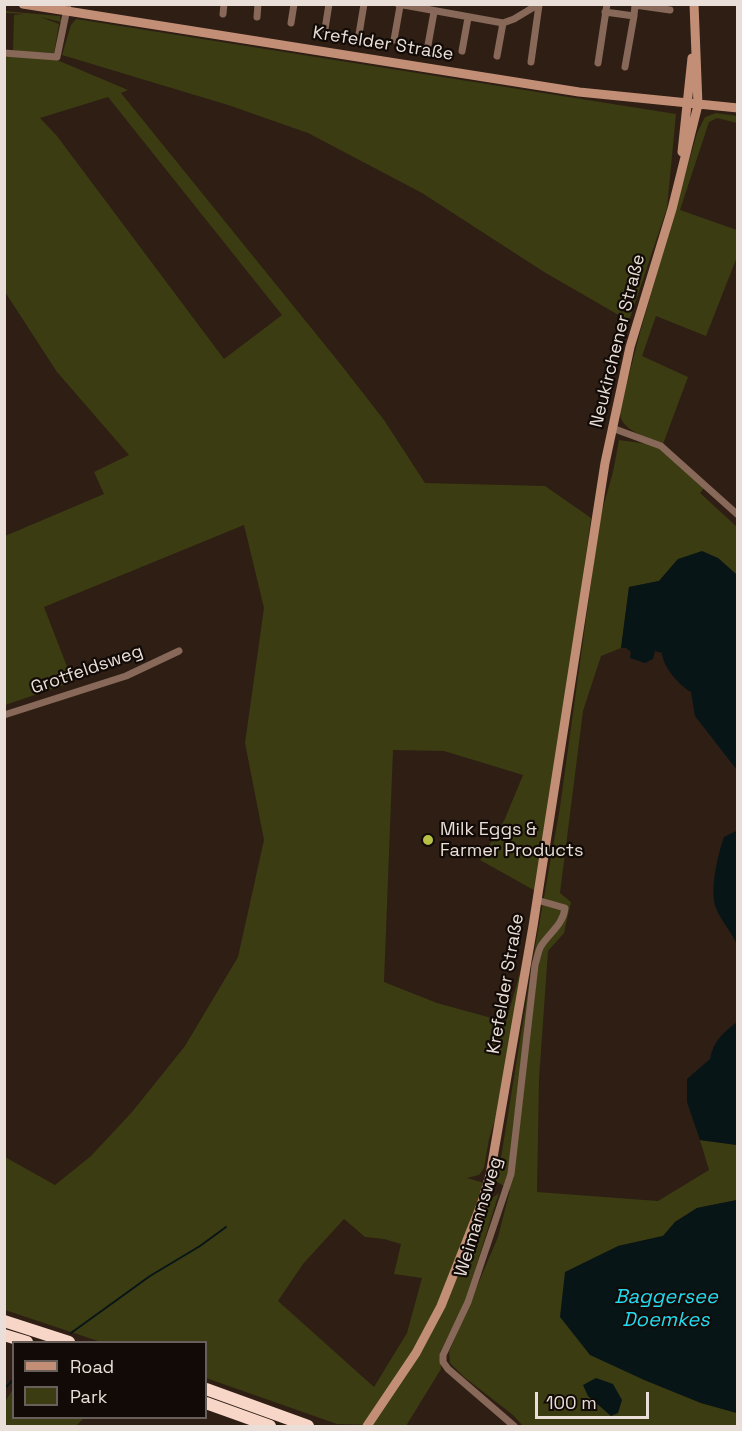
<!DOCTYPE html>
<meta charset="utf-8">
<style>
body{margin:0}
#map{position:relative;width:742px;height:1431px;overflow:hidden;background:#2e1e14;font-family:"Space Grotesk",sans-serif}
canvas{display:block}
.frame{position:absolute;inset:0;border:6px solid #eadfd8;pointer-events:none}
.legend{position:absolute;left:12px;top:1341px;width:195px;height:78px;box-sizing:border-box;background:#110a06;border:2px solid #685f5a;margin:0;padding:8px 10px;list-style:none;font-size:18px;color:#eadfd8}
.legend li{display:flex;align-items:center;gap:12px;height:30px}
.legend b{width:30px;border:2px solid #685f5a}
.scale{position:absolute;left:535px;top:1392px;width:114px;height:27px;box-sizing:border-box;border:3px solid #eadfd8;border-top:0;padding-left:8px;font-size:18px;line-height:21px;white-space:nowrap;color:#eadfd8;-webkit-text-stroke:4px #110a06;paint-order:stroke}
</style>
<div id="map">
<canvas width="742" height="1431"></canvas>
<div class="frame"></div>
<ul class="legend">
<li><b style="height:8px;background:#c28f76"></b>Road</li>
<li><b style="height:16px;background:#3b3c12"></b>Park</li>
</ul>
<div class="scale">100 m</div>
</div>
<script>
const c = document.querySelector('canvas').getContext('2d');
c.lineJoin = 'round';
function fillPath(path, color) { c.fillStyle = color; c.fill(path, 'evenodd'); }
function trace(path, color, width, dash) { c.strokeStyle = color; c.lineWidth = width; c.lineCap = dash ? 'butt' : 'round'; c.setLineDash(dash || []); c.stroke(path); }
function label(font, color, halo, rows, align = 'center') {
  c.font = font + ' "Space Grotesk",sans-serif'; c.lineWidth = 4.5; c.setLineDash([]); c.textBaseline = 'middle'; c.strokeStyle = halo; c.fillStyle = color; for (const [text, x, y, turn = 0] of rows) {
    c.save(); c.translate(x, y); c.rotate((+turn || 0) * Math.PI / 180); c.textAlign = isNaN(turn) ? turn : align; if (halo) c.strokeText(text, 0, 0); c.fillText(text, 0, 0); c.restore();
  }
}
const green = new Path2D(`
 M4,11L60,16L61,22L40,17L59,24L54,53L13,52L14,15L24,14L5,13Z
 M76,19L676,114L667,208L629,321L544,272L422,193L308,133L228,105L62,55L71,25Z
 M13,56L57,60L128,90L121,93L342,366L384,420L425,483L545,486L591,518L539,893L480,860L504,821L523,775L444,751L393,750L384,982L437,1003L506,1022L533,926L505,1088L489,1139L484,1168L479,1175L467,1178L488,1184L482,1205L499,1193L464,1305L440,1352L441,1369L406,1426L337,1424L206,1378V1342H101L5,1310V1157L55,1185L91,1156L132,1112L185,1046L238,957L264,840L245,743L264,608L244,525L44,607L73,682L5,705V536L104,494L94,472L129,455L57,372L5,292L4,131L6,130L5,127V57ZM108,97L282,315L224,359L57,136L40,118ZM344,1219L365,1237L384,1239L401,1244L394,1274L422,1278L407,1333L374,1387L278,1301L303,1264Z
 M716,113L737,116V123L717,118L709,122L680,210L737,230V257L706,336L656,316L642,356L688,377L663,444C648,437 618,431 620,410L639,336L697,133L705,117Z
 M619,440L661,446L705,487L700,493L737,527V575L718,558L678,559L659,581L629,587L621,648L601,656L583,711L560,893L571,902L564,933L548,951L539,1079L537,1192L658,1201L709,1170L700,1140L737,1145V1200L697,1208L675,1222L663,1236L618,1246L642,1379L701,1403L737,1413V1426H523L513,1415L464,1377L450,1363L449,1352L498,1237L510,1190L494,1180L500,1164L534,953L560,807L600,518L613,472Z
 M13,1389L14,1418H84L76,1426H5V1402Z`);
const water = new Path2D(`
 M702,551L718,558L737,575V770L695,716L691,692C679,685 663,667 662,653L655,651L653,659L645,663L630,658L631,652L626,648H621L629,587L659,581L678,559Z
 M737,828V945C732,932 721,921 716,908C709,891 718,854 724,837L736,831Z
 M737,1022V1145L700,1140L687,1102V1079L710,1059C713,1041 724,1032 737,1022Z
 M737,1200V1413L701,1403L642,1379L590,1355L560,1317L565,1272L618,1246L663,1236L675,1222L697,1208Z
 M596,1378L613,1384L622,1400L618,1413L611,1416L588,1396L583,1385Z`);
const stream = new Path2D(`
 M71,1333L150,1276L200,1246L226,1227
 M4,1389L14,1379`);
const minor = new Path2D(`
 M398,4L503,23L514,19L539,4
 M605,12L634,16L625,67
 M223,14L224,4
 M634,16L635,5L670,10
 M257,17L258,4
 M291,23L294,4
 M325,29L329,4
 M359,34L364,4
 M394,40L400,6
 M428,45L434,12
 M462,51L468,18
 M4,53L57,57L68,4
 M497,56L503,23
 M531,62L539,5
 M598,63L607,4
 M612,428L661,446L738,515
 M4,715L126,676L179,651
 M514,1426L448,1369L443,1362V1355L468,1302L511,1174L535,965C537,959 538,951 541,946C550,932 563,925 565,908L537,900`);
const secondary = new Path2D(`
 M23,4L579,92L738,108
 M682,152L692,58
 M367,1426L416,1353L441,1306L481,1205L490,1175L533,926L605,463L630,347L672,209L698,105L694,4`);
const motorway = new Path2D(`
 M4,1321L69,1342
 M4,1335L27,1342
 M206,1389L308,1426
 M206,1403L270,1426`);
const markers = [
 [428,840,6,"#b9c046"]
];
const streetNames = [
 ["Krefelder Straße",383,44,9],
 ["Neukirchener Straße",618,341,-76],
 ["Grotfeldsweg",87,670,-19],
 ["Krefelder Straße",506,984,-80],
 ["Weimannsweg",479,1217,-73]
];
const poiNames = [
 ["Milk Eggs &",440,830],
 ["Farmer Products",440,851]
];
const waterNames = [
 ["Baggersee",666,1298],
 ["Doemkes",666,1321]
];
fillPath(green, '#3b3c12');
fillPath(water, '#071517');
trace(stream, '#071517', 2);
trace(minor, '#886858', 7);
trace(secondary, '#c28f76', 9);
trace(motorway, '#f7d6c7', 12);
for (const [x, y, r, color] of markers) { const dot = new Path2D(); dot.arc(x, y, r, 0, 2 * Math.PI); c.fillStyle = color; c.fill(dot); trace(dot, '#110a06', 2); }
label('18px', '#eadfd8', '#110a06', streetNames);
label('18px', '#eadfd8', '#110a06', poiNames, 'left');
label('italic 20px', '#23dbf1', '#110a06', waterNames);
</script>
